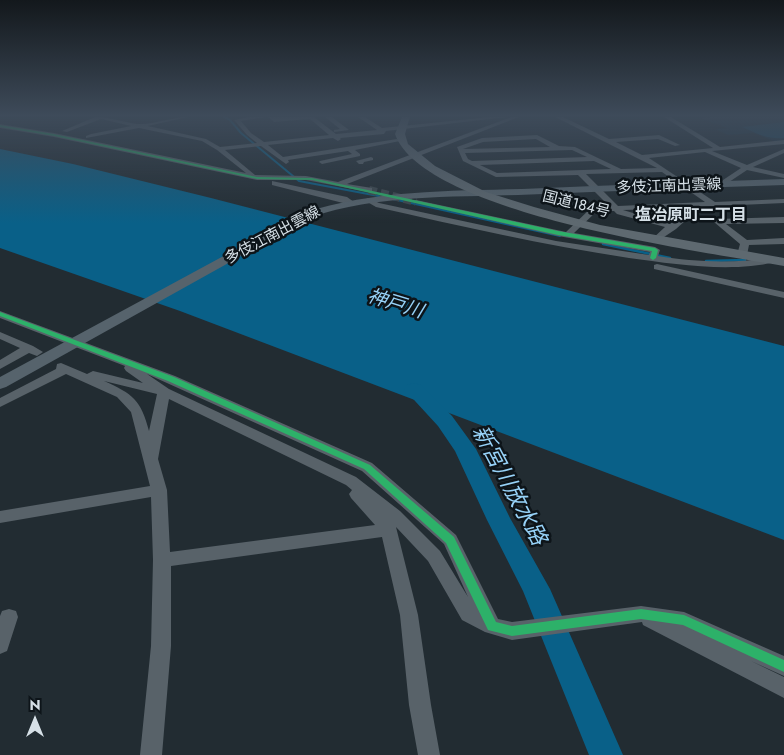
<!DOCTYPE html>
<meta charset="utf-8">
<style>
body{margin:0}
#map{position:relative;width:784px;height:755px;overflow:hidden;background:#222c32;font-family:Jost,sans-serif}
canvas{display:block}
.north{position:absolute;left:10px;top:695px;width:50px;height:50px;-webkit-text-stroke:4px #0d1419;paint-order:stroke;rotate:0deg;font-size:14px;font-weight:700;line-height:20px;text-align:center;color:#d6e0e7}
.north::after{content:'';display:block;margin:auto;width:18px;height:22px;background:#d6e0e7;clip-path:polygon(50% 0,100% 100%,50% 72%,0 100%)}
</style>
<div id="map">
<canvas width="784" height="755"></canvas>
<div class="north">N</div>
</div>
<script>
const c = document.querySelector('canvas').getContext('2d');
c.lineJoin = 'round';
function fillPath(path, color) { c.fillStyle = color; c.fill(path, 'evenodd'); }
function trace(path, color, width, dash) { c.strokeStyle = color; c.lineWidth = width; c.lineCap = dash ? 'butt' : 'round'; c.setLineDash(dash || []); c.stroke(path); }
function label(font, color, halo, rows, align = 'center') {
  c.font = font + ' Jost,"Noto Sans JP",sans-serif'; c.lineWidth = 5; c.setLineDash([]); c.textBaseline = 'middle'; c.strokeStyle = halo; c.fillStyle = color; for (const [text, x, y, turn = 0] of rows) {
    c.save(); c.translate(x, y); c.rotate((+turn || 0) * Math.PI / 180); c.textAlign = isNaN(turn) ? turn : align; if (halo) c.strokeText(text, 0, 0); c.fillText(text, 0, 0); c.restore();
  }
}
const built = new Path2D(`
 M711,117H784V141L776,142L754,133L728,135L715,129L727,128L700,118Z`);
const green = new Path2D(`
 M784,122V138C769,140 756,133 742,127Z`);
const water = new Path2D(`
 M0,149L73,164L211,198L784,346V540L180,311L0,248Z`);
const streamFar1 = new Path2D(`
 M224,117L230,120L241,133L299,181L384,197
 M393,199L560,236`);
const stream = new Path2D(`
 M603,244L670,258
 M706,261L745,260`);
const river = new Path2D(`
 M414,383L421,385L452,416L476,449L510,518L550,589L623,755H589L523,591L487,520L455,451L438,426L404,389L407,385Z`);
const minorTunnel = new Path2D(`
 M369,190L416,202`);
const minor = new Path2D(`
 M95,117C110,117 123,122 138,124C152,125 172,117 188,117L148,126L206,139L220,147L257,143L247,135L234,120L248,117H266L241,121L251,133L264,142L329,135L310,119L274,122L268,117H314L336,134L377,130L358,117H365L382,128L489,117H508L386,131L384,134L340,138L341,139L338,141L333,138L268,145L283,157L397,139L400,141L355,150L360,154V156L322,164L319,162L320,161L352,154L348,151L288,160L289,162L286,164L261,146L225,150L255,175L306,176L338,182L511,117H519L347,184L372,188V192H369L306,180H257L54,137L0,128V124L54,133L246,173L217,150L202,141L139,128L86,138V136L91,134L131,126L101,119L67,132L62,131Z
 M325,117H332L349,130L334,132V130L340,129Z
 M555,117H563L609,139L659,135L680,145L675,146L658,139L616,142L642,155L713,148L664,117H671L720,147L784,140V144L712,151L747,165L784,149V153L753,167L784,174V178L747,170L726,184L722,182L723,180L741,168L705,152L649,158L715,202L784,199V203L694,207L695,212L676,229L655,243L651,240L665,227L617,214L614,211H597L574,233L655,247L660,250L658,256C694,262 736,264 772,257L777,260L775,262C730,273 674,264 629,258C543,245 460,226 376,207L364,200L368,198L379,203L556,241L649,255L650,252L558,236L412,202L416,200L566,232L592,207L609,206L578,175L496,177L463,161L457,147L482,138L537,135L559,146L575,147L621,169L657,168ZM536,139L550,147L463,149L483,142ZM572,150L587,157L472,161L468,159L465,153ZM594,161L611,169L497,173L480,165ZM662,172L705,202L618,206L586,174ZM686,208L687,210L670,224L623,210Z
 M371,157L373,158V160L364,162L363,164H359L356,161Z
 M272,181L347,197L354,202L347,204L272,185Z
 M784,217V223L726,224L747,240L784,238V244L749,245L747,255L742,258L737,255L740,244L714,222L718,219Z
 M657,264L784,292V298L654,269V265Z
 M0,311L175,376L372,463L456,535L498,619L512,622L641,606L684,612L784,656V676L751,661L784,677V698L643,625L642,622L512,640L485,632L462,620L428,561L396,527L418,615L431,705L440,755H418L409,705L400,615L382,537L171,566V646L162,755H140L151,646L153,560L151,497L0,523V511L150,486L131,412L117,397L66,374L0,407V398L56,369L57,364L61,363L87,374L93,371L143,383L126,371L124,368L125,366L0,318ZM147,374L362,471L444,544L468,597L440,551L400,511L356,477L169,389ZM104,381L157,394L149,431C141,400 133,394 104,381ZM169,399L346,485L352,490L349,494L351,498L375,525L170,552L167,490L158,459Z
 M0,332L33,346L43,352L37,356L29,353L0,369V360L20,348L0,339Z
 M9,609L16,611L18,617L7,651L0,654V616L2,611Z`);
const major = new Path2D(`
 M784,179V185C695,188 607,191 518,195C449,197 377,195 311,217L6,387L0,389V377L303,213C374,190 448,191 522,189C609,185 697,182 784,179Z`);
const highway = new Path2D(`
 M402,117H410L405,134L408,144L435,166L486,192L534,207L600,225L784,258V266C705,252 423,214 395,134Z`);
const cycleway = new Path2D(`
 M0,125L54,134L257,177L312,178L558,231L655,248L658,250L656,258L653,260L650,258L652,251L558,235L312,180L257,179L54,136L0,127Z
 M0,312L174,377L370,465L454,537L496,622L512,626L641,609L684,615L784,660V672L683,625L641,619L512,636L488,630L446,543L364,469L168,381L0,316Z`);
const farStreetnames = [
 ["多伎江南出雲線",669,187,-2],
 ["国道184号",576,205,14],
 ["多伎江南出雲線",273,236,-28]
];
const farNeighbourhoodnames = [
 ["塩冶原町二丁目",691,216]
];
const waterNames = [
 ["神戸川",395,305,17]
];
const nearWaternames = [
 ["新宮川放水路",508,486,62]
];
fillPath(built, '#1c313f');
fillPath(green, '#174660');
fillPath(water, '#096088');
trace(streamFar1, '#096088', 2);
trace(stream, '#096088', 2.5);
fillPath(river, '#096088');
trace(minorTunnel, '#3d474d', 8, [8, 4]);
fillPath(minor, '#586269');
fillPath(major, '#56636c');
fillPath(highway, '#5e6970');
fillPath(cycleway, '#2db169');
const sky = c.createLinearGradient(0, 0, 0, 223);
sky.addColorStop(0, '#13181c');
sky.addColorStop(0.52, '#3e4b5a');
sky.addColorStop(1, '#3e4b5a00');
c.fillStyle = sky;
c.fillRect(0, 0, 784, 223);
label('15px', '#d6e0e7', '#0d1419', farStreetnames);
label('bold 16px', '#d6e0e7', '#0d1419', farNeighbourhoodnames);
label('italic 19px', '#97d2f8', '#0d1419', waterNames);
label('italic 22px', '#97d2f8', '#0d1419', nearWaternames);
</script>
